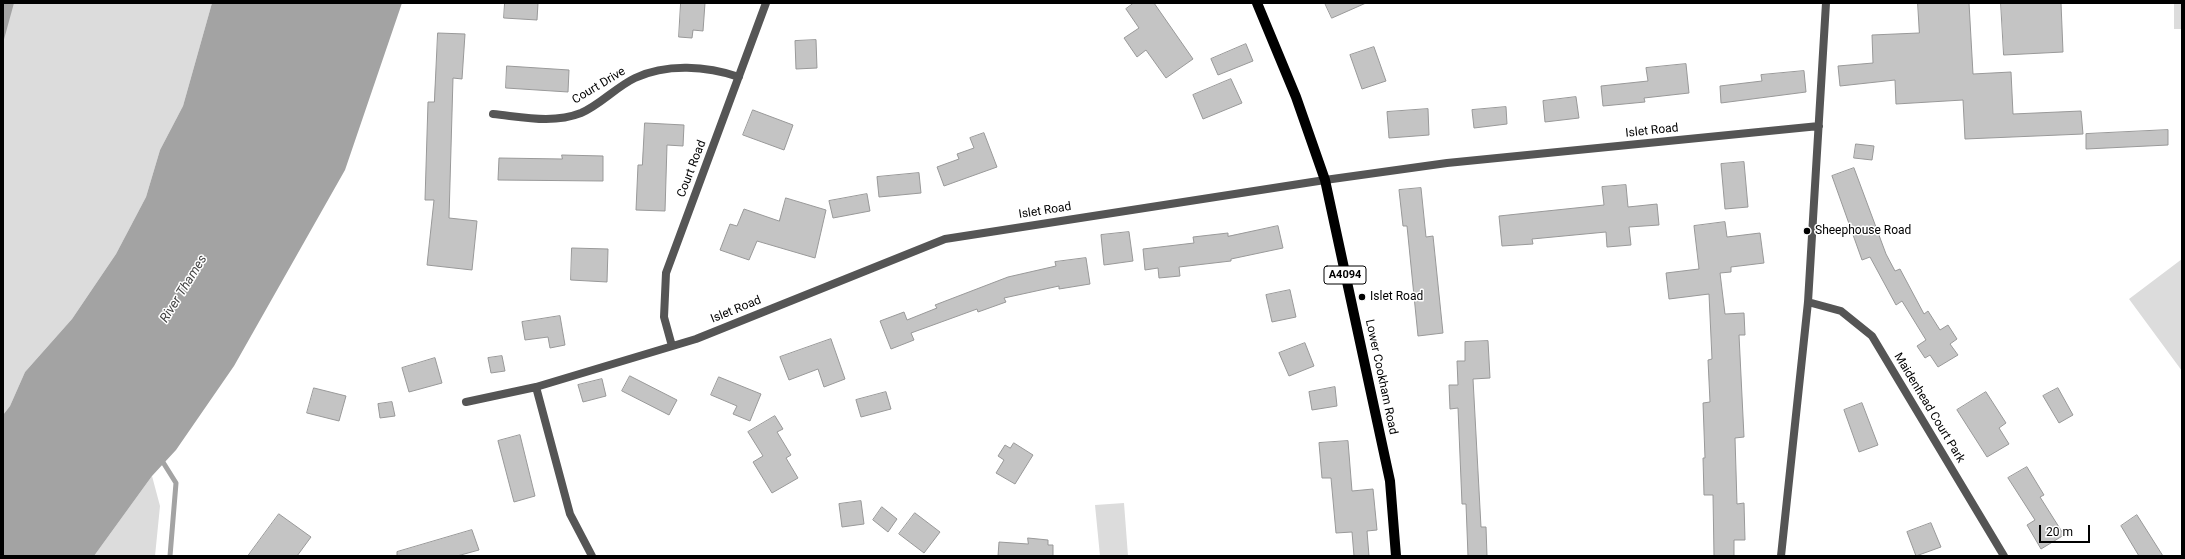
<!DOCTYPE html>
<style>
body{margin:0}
#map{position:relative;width:2185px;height:559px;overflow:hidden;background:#fff;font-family:Roboto,sans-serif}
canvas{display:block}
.frame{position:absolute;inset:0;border:4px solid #000;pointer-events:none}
.scale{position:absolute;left:2039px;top:525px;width:51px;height:18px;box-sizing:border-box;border:2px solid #000;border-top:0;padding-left:5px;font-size:12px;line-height:14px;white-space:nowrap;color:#000;-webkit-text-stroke:3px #fff;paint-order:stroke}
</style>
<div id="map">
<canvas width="2185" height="559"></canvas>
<div class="frame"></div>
<div class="scale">20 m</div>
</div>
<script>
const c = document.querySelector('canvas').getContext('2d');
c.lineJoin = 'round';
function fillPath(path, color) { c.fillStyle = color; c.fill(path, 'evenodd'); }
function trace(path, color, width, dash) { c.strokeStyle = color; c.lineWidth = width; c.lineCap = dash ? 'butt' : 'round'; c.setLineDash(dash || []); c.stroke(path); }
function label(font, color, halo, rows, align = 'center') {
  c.font = font + ' Roboto,sans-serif'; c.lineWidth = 3; c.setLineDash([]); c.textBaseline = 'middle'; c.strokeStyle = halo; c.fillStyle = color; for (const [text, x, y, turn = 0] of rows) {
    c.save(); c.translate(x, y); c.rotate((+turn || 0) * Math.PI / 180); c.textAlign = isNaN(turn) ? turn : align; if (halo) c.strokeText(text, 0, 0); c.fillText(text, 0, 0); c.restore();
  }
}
const green = new Path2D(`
 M3,3H212L183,106L160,150L146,197L116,254L72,319L25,372L10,406L3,415Z
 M2174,3H2182V29H2174Z
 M2182,259V371L2129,299Z
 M152,476L160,506L155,556H94Z
 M1124,503L1128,556H1100L1095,505Z`);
const water = new Path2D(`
 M3,3H14L3,43Z
 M212,3H402L345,170L234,366L176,450L152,476L94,556H3V415L10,406L25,372L72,319L116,254L146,197L160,150L183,106Z`);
const stream = new Path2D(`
 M161,459L176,483L170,556`);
const building = new Path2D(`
 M505,3H538L537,20L504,18Z
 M681,3H705L703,31L693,30L692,38L679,37Z
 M1134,3H1154L1193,59L1166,78L1146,50L1137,57L1124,38L1139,28L1126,9Z
 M1325,3H1366L1332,18Z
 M1918,3H1969L1973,74L2011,72L2013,114L2081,111L2083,134L1965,139L1963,100L1896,104L1895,80L1840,86L1838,66L1873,63L1872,35L1919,33Z
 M2001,3H2061L2063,52L2004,55Z
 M438,33L465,34L462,79L453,78L449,218L477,221L472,270L427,265L434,200H425L428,102H434Z
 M816,40L817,68L796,69L795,41Z
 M1246,44L1253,61L1218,75L1211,59Z
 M1374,47L1386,81L1362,89L1350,55Z
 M1686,64L1689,93L1644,98L1645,102L1603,106L1601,86L1648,81L1646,68Z
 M507,66L569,70L568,92L506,88Z
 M1804,71L1806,92L1721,103L1720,86L1762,81L1761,75Z
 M1231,79L1242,103L1203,119L1193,95Z
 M1576,97L1579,118L1545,122L1543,101Z
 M1506,107L1507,124L1474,128L1472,110Z
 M1428,109L1429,135L1389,138L1387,112Z
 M753,110L793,125L784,150L743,135Z
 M645,123L684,125L683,146L667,145L665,211L636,210L638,165H642Z
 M2168,130V145L2086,149V134Z
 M984,133L997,167L944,186L937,167L959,159L957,154L974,148L970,138Z
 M1856,144L1874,146L1872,160L1854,158Z
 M562,155L603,156V181L498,180L499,158L562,159Z
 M1744,162L1748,207L1725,209L1721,164Z
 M1854,168L1886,254L1895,271L1900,269L1924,314L1928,311L1940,330L1948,325L1957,339L1950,344L1958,355L1938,367L1930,355L1925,358L1917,346L1926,340L1902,301L1896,305L1870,257L1862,260L1832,176Z
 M919,173L921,193L879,197L877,177Z
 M1626,185L1628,207L1657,204L1659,225L1629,227L1631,245L1607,247L1606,232L1532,239L1533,244L1502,246L1499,216L1604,205L1602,187Z
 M1421,188L1426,237L1433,236L1443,333L1418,336L1407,226H1403L1399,190Z
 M867,194L870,211L833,218L829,201Z
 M786,198L826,210L815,258L757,241L749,260L720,250L730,224L737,226L744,209L779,221Z
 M1725,222L1727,237L1760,233L1764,263L1731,267V272L1720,273L1725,314L1744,313L1745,335H1739L1744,437L1735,438L1737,504L1744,503L1745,540H1734V556H1714L1713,495H1704L1703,458H1705L1703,403L1710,402L1708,360L1712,359L1709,294L1669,299L1666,273L1699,269L1694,226Z
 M1278,226L1283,248L1231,259V261L1179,267L1180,276L1159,278L1158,268L1145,270L1143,249L1194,243L1193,237L1228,233V236Z
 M1129,232L1133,261L1104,265L1101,235Z
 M572,248L608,249L607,282L571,280Z
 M1086,258L1090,284L1059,289V286L1004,298L1006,302L978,312L977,309L911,333L914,340L891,349L880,321L904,312L907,320L937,308L935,305L1008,277L1056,266L1055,262Z
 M1290,290L1296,317L1272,322L1266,295Z
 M560,316L565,345L550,348L548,337L525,340L522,322Z
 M831,339L845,379L824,387L818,369L789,380L780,357Z
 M1488,341L1490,378L1473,379L1481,527H1486L1487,556H1468L1466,504H1462L1458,408L1450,409L1449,385H1458L1457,361H1465V342Z
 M1305,343L1314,366L1289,376L1279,353Z
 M502,356L505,371L491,373L488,358Z
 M435,358L442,383L409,392L402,368Z
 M630,376L677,400L669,415L622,391Z
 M719,377L761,394L750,421L733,414L737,406L711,395Z
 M602,379L606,396L583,402L578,385Z
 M1335,387L1337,406L1312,410L1309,392Z
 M314,388L346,396L339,421L307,413Z
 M2058,388L2073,415L2059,423L2043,396Z
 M886,392L891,409L861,417L856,400Z
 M1986,392L2006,423L1999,428L2009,444L1987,457L1957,410Z
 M392,402L395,416L380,418L378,404Z
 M1862,403L1878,445L1859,452L1844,410Z
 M775,416L783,429L777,432L791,455L786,458L798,478L772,493L753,462L763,456L748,432Z
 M520,435L535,496L514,502L498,441Z
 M1348,441L1352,491L1373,489L1377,530L1367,531L1369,556H1354L1352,532L1336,533L1331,478H1322L1319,443Z
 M1014,443L1033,455L1015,484L996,473L1004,460L998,456L1005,445L1010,448Z
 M2027,467L2044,495L2040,497L2064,535L2041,549L2027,525L2035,520L2008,478Z
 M861,501L864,524L842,527L839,504Z
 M882,507L897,519L888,532L873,520Z
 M915,513L940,532L924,553L899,534Z
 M279,514L311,537L297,556H248Z
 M2137,515L2163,556H2139L2121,526Z
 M1931,523L1941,547L1916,556L1907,532Z
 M472,530L479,550L457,556H397V552Z
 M1028,538L1048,540V545H1053V556H998L999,542L1028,544Z`);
const street = new Path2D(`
 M493,114C523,117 553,124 581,113C600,105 616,87 635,78C667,63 707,66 739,77
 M1808,302L1841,311L1872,336L2004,556
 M672,346L664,317L666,273L766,3
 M536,387L696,339L945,239L1325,180L1447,163L1819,126
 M466,402L536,387L570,514L592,556
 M1781,556L1808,302L1826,3`);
const primary = new Path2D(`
 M1257,3L1296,97L1325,180L1390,481L1396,556`);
const markers = [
 [1807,231,4,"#000"],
 [1362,297,4,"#000"]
];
const shields = [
 [1345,275,42]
];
const shieldNames = [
 ["A4094",1345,275]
];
const streetNames = [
 ["Court Drive",599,86,-31],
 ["Islet Road",1652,131,-6],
 ["Court Road",692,169,-69],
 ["Islet Road",1045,211,-9],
 ["Islet Road",736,310,-22],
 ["Lower Cookham Road",1381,377,78],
 ["Maidenhead Court Park",1929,408,59]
];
const poiNames = [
 ["Sheephouse Road",1815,231],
 ["Islet Road",1370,297]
];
const waterNames = [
 ["River Thames",184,289,-58]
];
fillPath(green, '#dcdcdc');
fillPath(water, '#a3a3a3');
trace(stream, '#a3a3a3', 5);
fillPath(building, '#c4c4c4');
trace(building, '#999', 1);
trace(street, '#555', 8);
trace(primary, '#000', 10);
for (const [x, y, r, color] of markers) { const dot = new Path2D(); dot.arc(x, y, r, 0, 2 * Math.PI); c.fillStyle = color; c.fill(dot); trace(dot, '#fff', 1.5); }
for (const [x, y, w] of shields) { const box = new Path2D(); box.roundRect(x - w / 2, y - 9, w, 18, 3); c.fillStyle = '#fff'; c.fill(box); trace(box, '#000', 1); }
label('bold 11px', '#000', null, shieldNames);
label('12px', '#000', '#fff', streetNames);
label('12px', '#000', '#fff', poiNames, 'left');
label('italic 13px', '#444', '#fff', waterNames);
</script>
